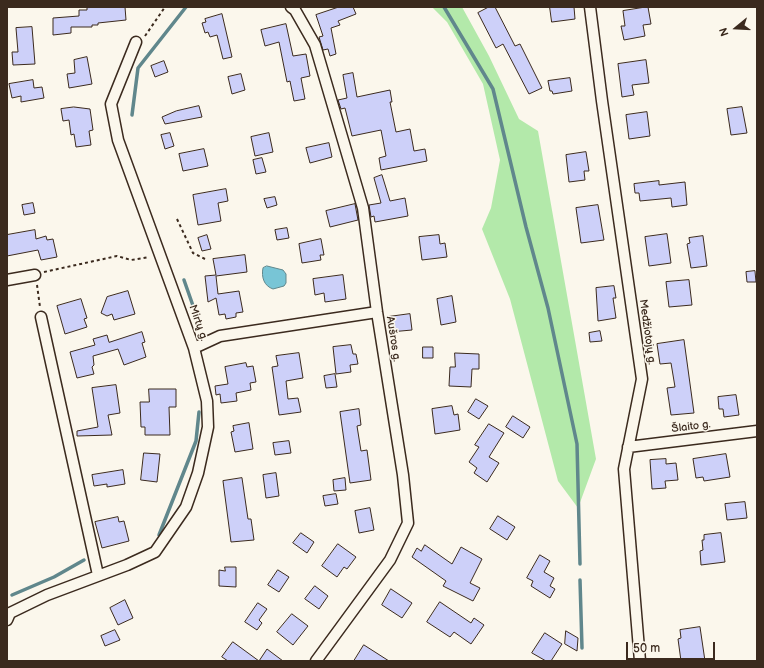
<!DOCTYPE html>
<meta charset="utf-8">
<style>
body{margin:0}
#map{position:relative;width:764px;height:668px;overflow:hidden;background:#fbf7ec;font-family:"Balsamiq Sans",sans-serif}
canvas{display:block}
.frame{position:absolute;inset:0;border:8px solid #3b2a1e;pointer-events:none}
.north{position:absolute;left:716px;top:8px;width:40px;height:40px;-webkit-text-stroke:3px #fbf7ec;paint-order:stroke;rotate:252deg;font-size:11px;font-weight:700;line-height:16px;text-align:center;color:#3b2a1e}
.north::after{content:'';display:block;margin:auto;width:14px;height:18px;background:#3b2a1e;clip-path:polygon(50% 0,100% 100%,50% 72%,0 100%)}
.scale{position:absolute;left:626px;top:642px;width:89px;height:18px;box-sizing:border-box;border:2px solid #3b2a1e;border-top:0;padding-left:5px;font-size:12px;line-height:14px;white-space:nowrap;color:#3b2a1e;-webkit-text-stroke:3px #fbf7ec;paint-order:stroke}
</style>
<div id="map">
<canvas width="764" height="668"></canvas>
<div class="frame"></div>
<div class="north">N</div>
<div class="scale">50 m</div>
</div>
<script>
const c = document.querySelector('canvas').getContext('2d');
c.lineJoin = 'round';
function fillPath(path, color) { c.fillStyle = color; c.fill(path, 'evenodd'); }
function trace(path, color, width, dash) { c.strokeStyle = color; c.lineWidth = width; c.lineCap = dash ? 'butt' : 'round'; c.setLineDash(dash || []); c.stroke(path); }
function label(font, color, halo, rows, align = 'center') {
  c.font = font + ' "Balsamiq Sans",sans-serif'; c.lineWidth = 3; c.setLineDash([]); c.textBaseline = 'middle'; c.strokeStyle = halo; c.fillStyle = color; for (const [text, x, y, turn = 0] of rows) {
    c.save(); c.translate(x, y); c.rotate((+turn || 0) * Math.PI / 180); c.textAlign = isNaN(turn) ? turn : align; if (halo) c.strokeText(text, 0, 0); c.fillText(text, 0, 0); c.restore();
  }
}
const green = new Path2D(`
 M432,7H462L489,56L519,119L538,131L596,459L578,508L558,481L510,299L482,229L491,208L500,160L483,84L447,22Z`);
const water = new Path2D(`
 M267,266L283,270L286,274V283L284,286L273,289C264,286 261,277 263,268Z`);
const stream = new Path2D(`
 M444,7L493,89L526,227L548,308L577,444L580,564
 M132,115L138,68L186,7
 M184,280L198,320
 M159,535L196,441L199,412
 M580,580L582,648
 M12,595L54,577L84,560`);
const building = new Path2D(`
 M125,7L126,20L98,23V25H92V27H71V33L53,35V18L79,16V10H87V8Z
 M339,7H353L356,14L338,21L340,25L331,28L336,54L330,56L328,49L323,50L319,37L323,36L316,15Z
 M489,7H495L515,46L520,44L542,88L529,94L503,44L496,48L478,13Z
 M550,7H574L575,19L552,22Z
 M648,7L651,24L643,25L645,36L624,40L621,26H625L623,11Z
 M222,14L232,57L223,59L217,35L210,37L208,32L205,33L202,23L206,22L205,19Z
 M286,24L293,56L306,54L310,76L301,78L305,99L294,101L290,81L287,82L279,42L265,46L261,30Z
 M32,27L35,64L13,65L12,52H18L16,28Z
 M87,57L92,84L69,88L67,74L75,73L74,60Z
 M646,60L649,83L632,85L634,95L622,97L618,64Z
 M164,61L168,72L155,77L151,66Z
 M353,73L357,97L390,90L392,102H390L396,132L410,129L414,151L425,149L427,161L381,170L379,158L386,156L381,130L352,136L345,108L341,109L338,100L347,98L343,75Z
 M241,74L245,90L232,94L228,77Z
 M570,78L572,91L553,94L552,91H550L548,81Z
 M33,80L34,88L42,87L44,98L21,102V96L12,98L9,84Z
 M199,106L202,117L165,124L162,117L176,111Z
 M74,107L90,109L93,130L89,131L91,145L76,147L74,134L71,135L69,120L63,121L61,109Z
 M742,107L747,133L731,135L727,109Z
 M647,112L650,136L629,139L626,115Z
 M170,133L174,146L165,149L161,135Z
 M269,133L273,152L255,156L251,137Z
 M329,143L332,157L310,163L306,148Z
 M204,149L208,166L183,171L179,154Z
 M586,152L589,171H584L585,180L569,182L566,155Z
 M262,158L266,172L256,174L253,160Z
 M382,175L390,201L405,198L408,216L375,222L374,216L371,217L369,205L381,203L374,178Z
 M659,181V185L685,182L687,205L672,207L671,198L640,201L639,193H635L634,184Z
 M226,189L228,201L218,203L221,221L198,225L193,195Z
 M275,197L277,205L267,208L264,199Z
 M33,203L35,213L24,215L22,205Z
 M355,204L358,220L330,227L326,211Z
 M598,205L604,240L581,243L576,208Z
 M287,228L289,238L277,240L275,230Z
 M35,230L36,239L46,236L47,240L53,239L57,257L41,260L38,250L7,256V235Z
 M667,234L671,263L649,266L645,237Z
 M207,235L211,249L202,251L198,238Z
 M439,235L440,244L445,243L447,257L422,260L419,237Z
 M703,236L707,266L691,268L687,244L690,243L689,238Z
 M321,239L324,255H320L321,260L302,263L299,244Z
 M245,255L247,272L216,276L218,294L239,291L243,312L236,313V317L226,319L225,314L219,315L216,298L208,302L205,276L216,275L213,259Z
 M755,271L756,282H747L746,272Z
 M343,275L346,299L325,302L324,293L315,295L313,279Z
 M689,280L692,305L669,307L666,282Z
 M614,286L616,298H613L616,318L598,321L596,288Z
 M128,291L135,314L114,320L112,314L107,316L101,313L107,297Z
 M452,296L456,322L441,325L437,299Z
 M81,299L87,318L84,319L87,327L65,334L57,306Z
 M410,314L412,330L390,332L388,317Z
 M600,331L602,341L590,342L589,333Z
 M142,332L145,342L142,343L146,357L124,365L118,349L93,356L94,365L92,367L94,374L77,378L70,352L95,345L93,339L107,335L109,342Z
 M684,340L694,413L671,415L667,388L675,387L671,363L660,364L657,344Z
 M351,345L353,354H356L358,364L350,365L351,372L336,374L333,347Z
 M423,347H433V358H423Z
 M299,353L303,378L286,381L288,399L298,398L301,412L279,415L272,367L278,366L276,356Z
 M455,353L479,354V369H472L471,387L449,386L450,367H455Z
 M246,363L247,367L253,366L256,382L250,383L251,390L236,393L237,401L221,403L220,394L216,395L215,386L228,384L225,367Z
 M335,374L337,387L326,388L324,376Z
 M116,385L120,413L108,415L112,435L77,436V431L98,427L92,388Z
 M149,389H176V407H169L170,435H145V427H141L140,402H149Z
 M736,395L739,415L724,417L723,409H719L718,397Z
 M476,399L488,406L479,419L468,412Z
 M452,406L454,415L458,414L460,430L435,434L432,409Z
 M359,409L361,425L357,426L361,451L367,450L371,480L350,483L340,412Z
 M513,416L530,427L523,438L506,427Z
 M249,423L253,449L235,452L231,432L234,431L233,426Z
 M489,424L504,433L489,457L499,463L487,482L474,473L477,468L469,462L479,447L475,445Z
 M289,441L291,453L275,455L273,443Z
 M144,453L160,454L157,482L141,480Z
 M726,454L730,477L704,481L703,477L696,478L693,459Z
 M666,459V464L676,463L678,480L665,481L666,488L652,489L650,460Z
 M123,470L125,484L107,487V484L94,486L92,475Z
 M276,473L279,496L266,498L263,475Z
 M242,478L248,519H251L254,540L231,542L223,481Z
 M345,478L346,490L334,491L333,480Z
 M336,494L338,504L325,506L323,496Z
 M745,502L747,518L727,520L725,504Z
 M370,508L374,530L359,533L355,511Z
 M498,516L515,527L507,540L490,529Z
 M118,517L119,522L124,521L129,541L102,548L95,522Z
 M301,533L314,542L307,553L293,543Z
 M721,533L725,562L701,565L700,551L703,550L702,540H704V535Z
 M338,544L356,557L347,569L344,567L337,577L322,566Z
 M425,545L452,564L461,547L482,559L470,583L480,588L473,601L443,586L446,581L412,557L417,548L421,551Z
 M540,555L550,561L544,572L554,578L550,586L555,589L550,598L531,586L533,581L527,578Z
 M225,567H236V587L219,586V570L225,571Z
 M278,570L289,577L279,592L268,585Z
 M315,586L328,596L319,609L305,599Z
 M391,589L412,603L402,618L382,605Z
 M125,600L133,618L118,625L110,608Z
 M440,602L471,623L474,618L484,625L471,644L454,632L450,637L427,622Z
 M258,603L267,609L259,620L262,623L257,630L245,622Z
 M292,614L308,626L293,645L277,632Z
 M700,627L705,661H681L678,639L681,638L680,630Z
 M115,630L120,640L105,646L101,636Z
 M566,631L578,638L577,651L565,644Z
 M545,633L562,644L551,661H546L532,653Z
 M233,642L259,661L267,649L283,661H228L222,657Z
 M364,645L389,661H354Z`);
const path = new Path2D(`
 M145,36L165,7
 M177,219L193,253L205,259
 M44,272L117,256L131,260L149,257
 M37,285L40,307`);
const street = new Path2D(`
 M291,7L295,10L315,45L363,208L377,312L403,475L408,523L390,560L316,661
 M590,7L602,101L642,379L624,469L640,661
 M7,280L35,275
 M41,317L98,575
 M194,348L220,336L377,312
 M628,447L757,431
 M7,620L10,613L47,595L127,565L155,552L186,507L198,473L208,427L207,401L194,348L118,140L111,104L136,42`);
const streetNames = [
 ["Mirtų g.",198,323,71],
 ["Medžiotojų g.",647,332,82],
 ["Aušros g.",393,339,81],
 ["Šlaito g.",691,427,-7]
];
fillPath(green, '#b3e9aa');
fillPath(water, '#78c5d6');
trace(water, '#60878c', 1);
trace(stream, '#60878c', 3.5);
fillPath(building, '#cdd0f9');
trace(building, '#3b2a1e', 1);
trace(street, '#3b2a1e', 13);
trace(path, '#3b2a1e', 2, [3, 3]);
trace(street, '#fbf7ec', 10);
label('11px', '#3b2a1e', '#fbf7ec', streetNames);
</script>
